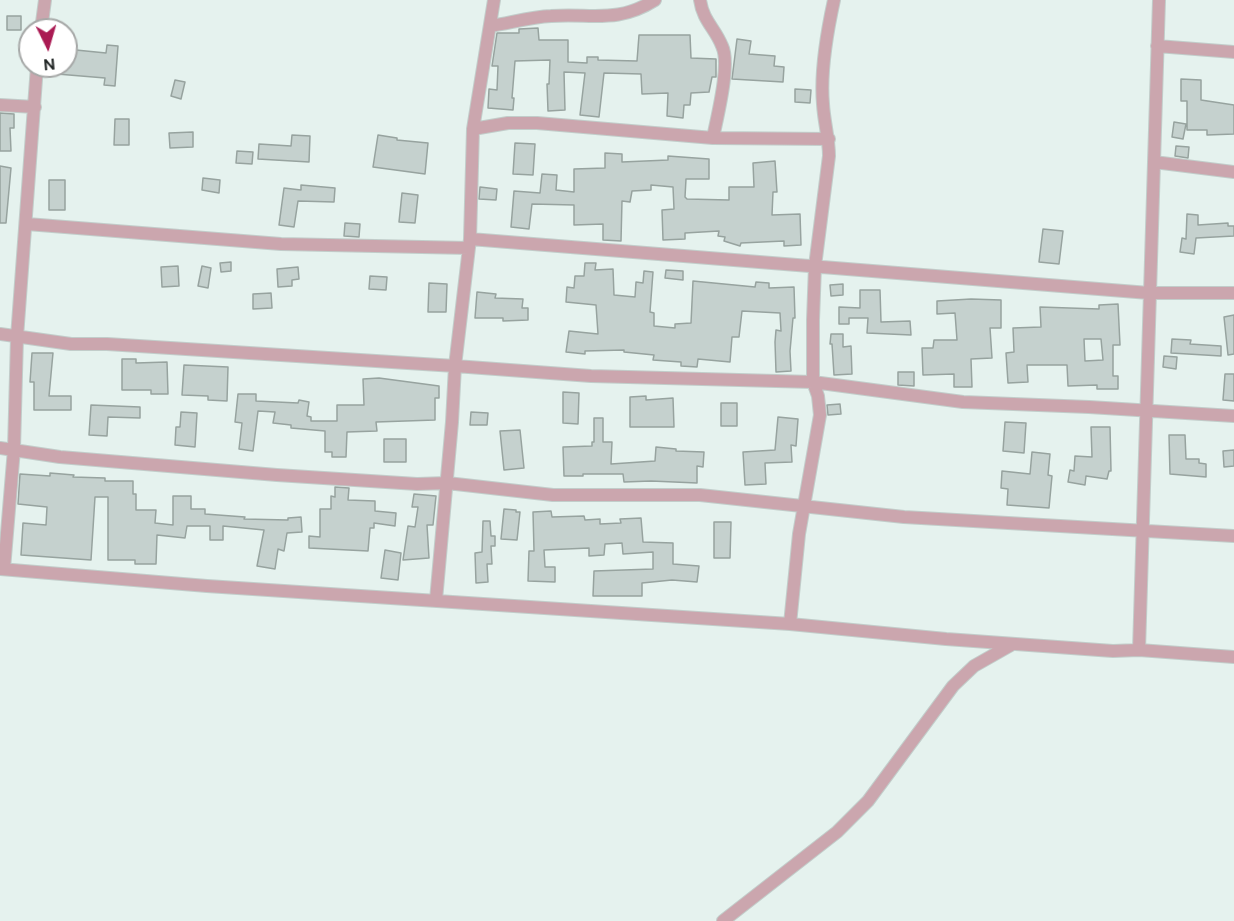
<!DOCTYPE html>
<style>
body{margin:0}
#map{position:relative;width:1234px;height:921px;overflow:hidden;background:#e5f2ee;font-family:"DM Sans",sans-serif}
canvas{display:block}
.north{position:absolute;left:18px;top:18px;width:60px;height:60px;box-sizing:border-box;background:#fff;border:2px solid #a6a8a7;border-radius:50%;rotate:175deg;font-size:16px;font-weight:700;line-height:24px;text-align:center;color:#202524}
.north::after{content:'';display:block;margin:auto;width:21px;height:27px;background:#aa1a53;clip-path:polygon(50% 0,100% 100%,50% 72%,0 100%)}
</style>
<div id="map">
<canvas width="1234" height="921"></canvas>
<div class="north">N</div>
</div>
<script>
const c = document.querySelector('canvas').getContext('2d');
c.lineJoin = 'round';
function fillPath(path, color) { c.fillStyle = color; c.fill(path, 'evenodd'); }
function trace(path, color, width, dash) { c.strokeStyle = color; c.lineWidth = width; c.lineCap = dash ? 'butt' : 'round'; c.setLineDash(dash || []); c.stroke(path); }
const building = new Path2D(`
 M7,16H21V30H7Z
 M538,28L539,40H568V62L587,63V57H598V60L637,61L639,35H690L691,58L716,59V77H712L709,92L691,93L690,105H684L683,118L667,116L668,93L642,94L641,74L604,73L599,117L580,115L585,73L564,72L565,110L548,111L547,84H549L550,60L515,61L512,98H514L513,110L488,108L489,89L497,90L498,66H492L497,33H519V29Z
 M737,39L751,41L749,54L775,56L774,66L784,67L783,82L732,79Z
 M107,45L118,46L115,86L104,85L105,78L45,73V66H66V49L106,53Z
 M1181,79L1201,80V100L1234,105V134L1207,135V130H1187V101H1181Z
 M175,80L185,82L181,99L171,96Z
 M795,89L811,90L810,103L795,102Z
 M0,113L14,114V128H10L11,151H0Z
 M115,119H129V145H114Z
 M1174,122L1186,124L1183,139L1172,137Z
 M193,132V147L170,148L169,133Z
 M292,135L310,136L309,162L258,159L259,144L291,146Z
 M378,135L397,138V140L428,143L425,174L373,167Z
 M515,143L535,144L533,175L513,174Z
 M1176,146L1189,147L1188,158L1175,156Z
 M237,151L253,152L252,164L236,163Z
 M605,153L622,154V162L668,160V156L709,159V179H686L685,197L687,199L729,200V187H754L753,163L775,161L777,192H773L772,215L800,214L801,245L784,246V241L741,243L740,246L724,241L725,237L718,236L719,231L685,233V239L663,240L662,210L674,209L673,187L651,185V190L632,191L630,202L622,201L621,241L603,240V224L574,225V205L532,204L529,229L511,227L514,191L540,193L542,174L557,175L556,190L574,192V169L605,168Z
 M0,166L11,168L6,223H0Z
 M203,178L220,180L219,193L202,190Z
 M49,180H65V210H49Z
 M301,185L335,188L334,202L298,201L294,227L279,225L284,188L301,190Z
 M480,187L497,189L496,200L479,199Z
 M402,193L418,195L415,223L399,222Z
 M1187,214L1198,215V225L1228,223V226H1234V236L1196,238L1194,254L1180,252L1182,238L1186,239Z
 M345,223L360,224L359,237L344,236Z
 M1043,229L1063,231L1059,264L1039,262Z
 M231,262V271L221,272L220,263Z
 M585,263H596L595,270L613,269L614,295L635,297L636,282L643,283L644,271L653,272L650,312L654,313V326L675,328V324L691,323L693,281L755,287L756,282L769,283V288L794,287L795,318H793L790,351L791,371L776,372L775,342L776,330L781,331L780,313L742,311L739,337H732L730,362L698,359L697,367L681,366V362L653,360L654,355L624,352V350L585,351V354L566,352L569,331L598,334L596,305L566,302L567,287L574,288L575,276H584Z
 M178,266L179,286L162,287L161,267Z
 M202,266L211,268L208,288L198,286Z
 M298,267L299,279L292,280V286L278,287L277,269Z
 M666,270L683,271V280L665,278Z
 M370,276L387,277L386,290L369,289Z
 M429,283L447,284L446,312H428Z
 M843,284V295L831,296L830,285Z
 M860,290H880L881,322L910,321L911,335L867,333L868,318H849V324H839V307L860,308Z
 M477,292L496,294L495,298L523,299L522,308H528V320L503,321V318H475Z
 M271,293L272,308L253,309V294Z
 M971,299L1001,300V328H990L992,358L971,359L972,387H954V374L923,375L922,348H933L934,340H957L955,313L937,314V301Z
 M1118,304L1120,345H1113V376H1118V389H1097V385L1068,386L1067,365H1027L1028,382L1008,383L1006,353L1014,352L1013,328L1041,327L1040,307L1099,309V305ZM1084,339H1101L1103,360L1085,361Z
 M1234,315V354L1228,355L1224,317Z
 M831,334H843V347L851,346L852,374L834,375L832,344H830Z
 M1172,339L1191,340L1190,344L1221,346V356L1171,353Z
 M32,353H53L49,396H71V410H34V382H30Z
 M1164,356L1177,357L1176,369L1163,367Z
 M122,359H136V363L167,362L168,394H151V390H122Z
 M184,365L228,367L227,401L208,400V396L182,395Z
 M898,372H914V386L898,385Z
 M1225,374H1234V401L1223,400Z
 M379,378L439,386V398H435V420L376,422L377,431L347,432L346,457H332V452H325V431L291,428V425L273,423L275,412L258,411L253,451L239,449L242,423L235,422L238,394H256V401L298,403L299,400L309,402L307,416L311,417V421H337V405H364L363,379Z
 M563,392L579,393L578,424L563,423Z
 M646,396V400L673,398L674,427H630V397Z
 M721,403H737V426H721Z
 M840,404L841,414L828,415L827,405Z
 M91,405L140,407V418L108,417L107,436L89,435Z
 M181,412L197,413L195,447L175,445L176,427H180Z
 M471,412L488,413L487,425H470Z
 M778,417L798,419L796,446L791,445L792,462L765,463L766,484L745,485L743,452L775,450Z
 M594,418H603V442H612L611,464L655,461L656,447L676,449V451L704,452L703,467L697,466V483L651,481L624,482L623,474H583V476H564L563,447L592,446V442H594Z
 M1005,422L1026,423L1024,453L1003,451Z
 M1091,427H1110L1111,471H1109L1107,479L1086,476L1085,485L1068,482L1070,470L1074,471L1075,456L1092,457Z
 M520,430L524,468L504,470L500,431Z
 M1169,435H1185L1186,459H1199V463L1206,464V477L1170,474Z
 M384,439H406V462H384Z
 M1234,450V466L1224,467L1223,451Z
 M1032,452L1050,454L1048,475L1052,476L1049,508L1007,505L1008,489L1001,488L1002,471L1030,474Z
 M50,473L74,475L73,477L105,478V481H133V494H136V510H156L155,523L173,525V496H191V509H205V514L245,517L244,519L288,520V518L301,517L302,532L287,533L284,551L278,549L275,569L257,566L264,530L223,526V540H210V526H187L185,538L157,535L156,564H135V560H108V497H95L91,560L21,555L23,523L46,525L47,507L18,504L20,474L50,476Z
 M335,487L349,488L348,500L375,501V511L396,513L395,526L374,523V528H370L368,551L309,548V536L320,537V509H331V496L335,497Z
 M414,494L436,496L433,525H427L429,558L403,560L408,526L415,527L418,507H412Z
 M504,509L516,510V512H520L517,540L501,539Z
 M551,511L552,517L584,516L585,520L600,519V524L621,523L620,519L641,518L643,542L673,543V564L699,566L697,582L672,580L642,583V596H593L594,571L653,569V552L623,554L622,543L605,544L604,555L589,556V548L544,550L545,567H555V582L528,581L529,551H534L533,512Z
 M483,521H490L491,536H495V546H491L492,564H487L488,582L476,583L475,553L482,552Z
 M714,522H731L730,558H714Z
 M385,550L401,553L398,580L381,578Z`);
const minor = new Path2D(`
 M494,0L473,129L508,123H537L713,138L829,139
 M700,0C703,21 715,28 722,46C731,64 717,117 713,138
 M834,0C827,32 820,71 823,104C824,122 829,138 829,156L815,266L813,320V382L818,396L820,415L799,534L790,624L946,639L1113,651L1139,650L1159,0
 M490,26C510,23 531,17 551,16C592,13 617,24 655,0
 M41,30L45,0
 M1157,46L1234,52
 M0,105L35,107
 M1154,162L1234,172
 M27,224L281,244L469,248
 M470,239L1149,293H1234
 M0,334L71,344H107L455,366L470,239L473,129
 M0,448L60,457L277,475L417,484L447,483L553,495H700L904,517L1234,536
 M0,569L207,586L790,624
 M4,569L14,449L17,337L37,66
 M436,600L452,422L455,366L591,376L813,382L963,402L1089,407L1234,416
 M1139,650L1234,657
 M723,921L837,832L868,801L953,686L974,666L1011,645`);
fillPath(building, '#c5d1ce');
trace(building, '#97a39f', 1.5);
trace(minor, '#c2cdca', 14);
trace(minor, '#cba6ae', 12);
</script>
